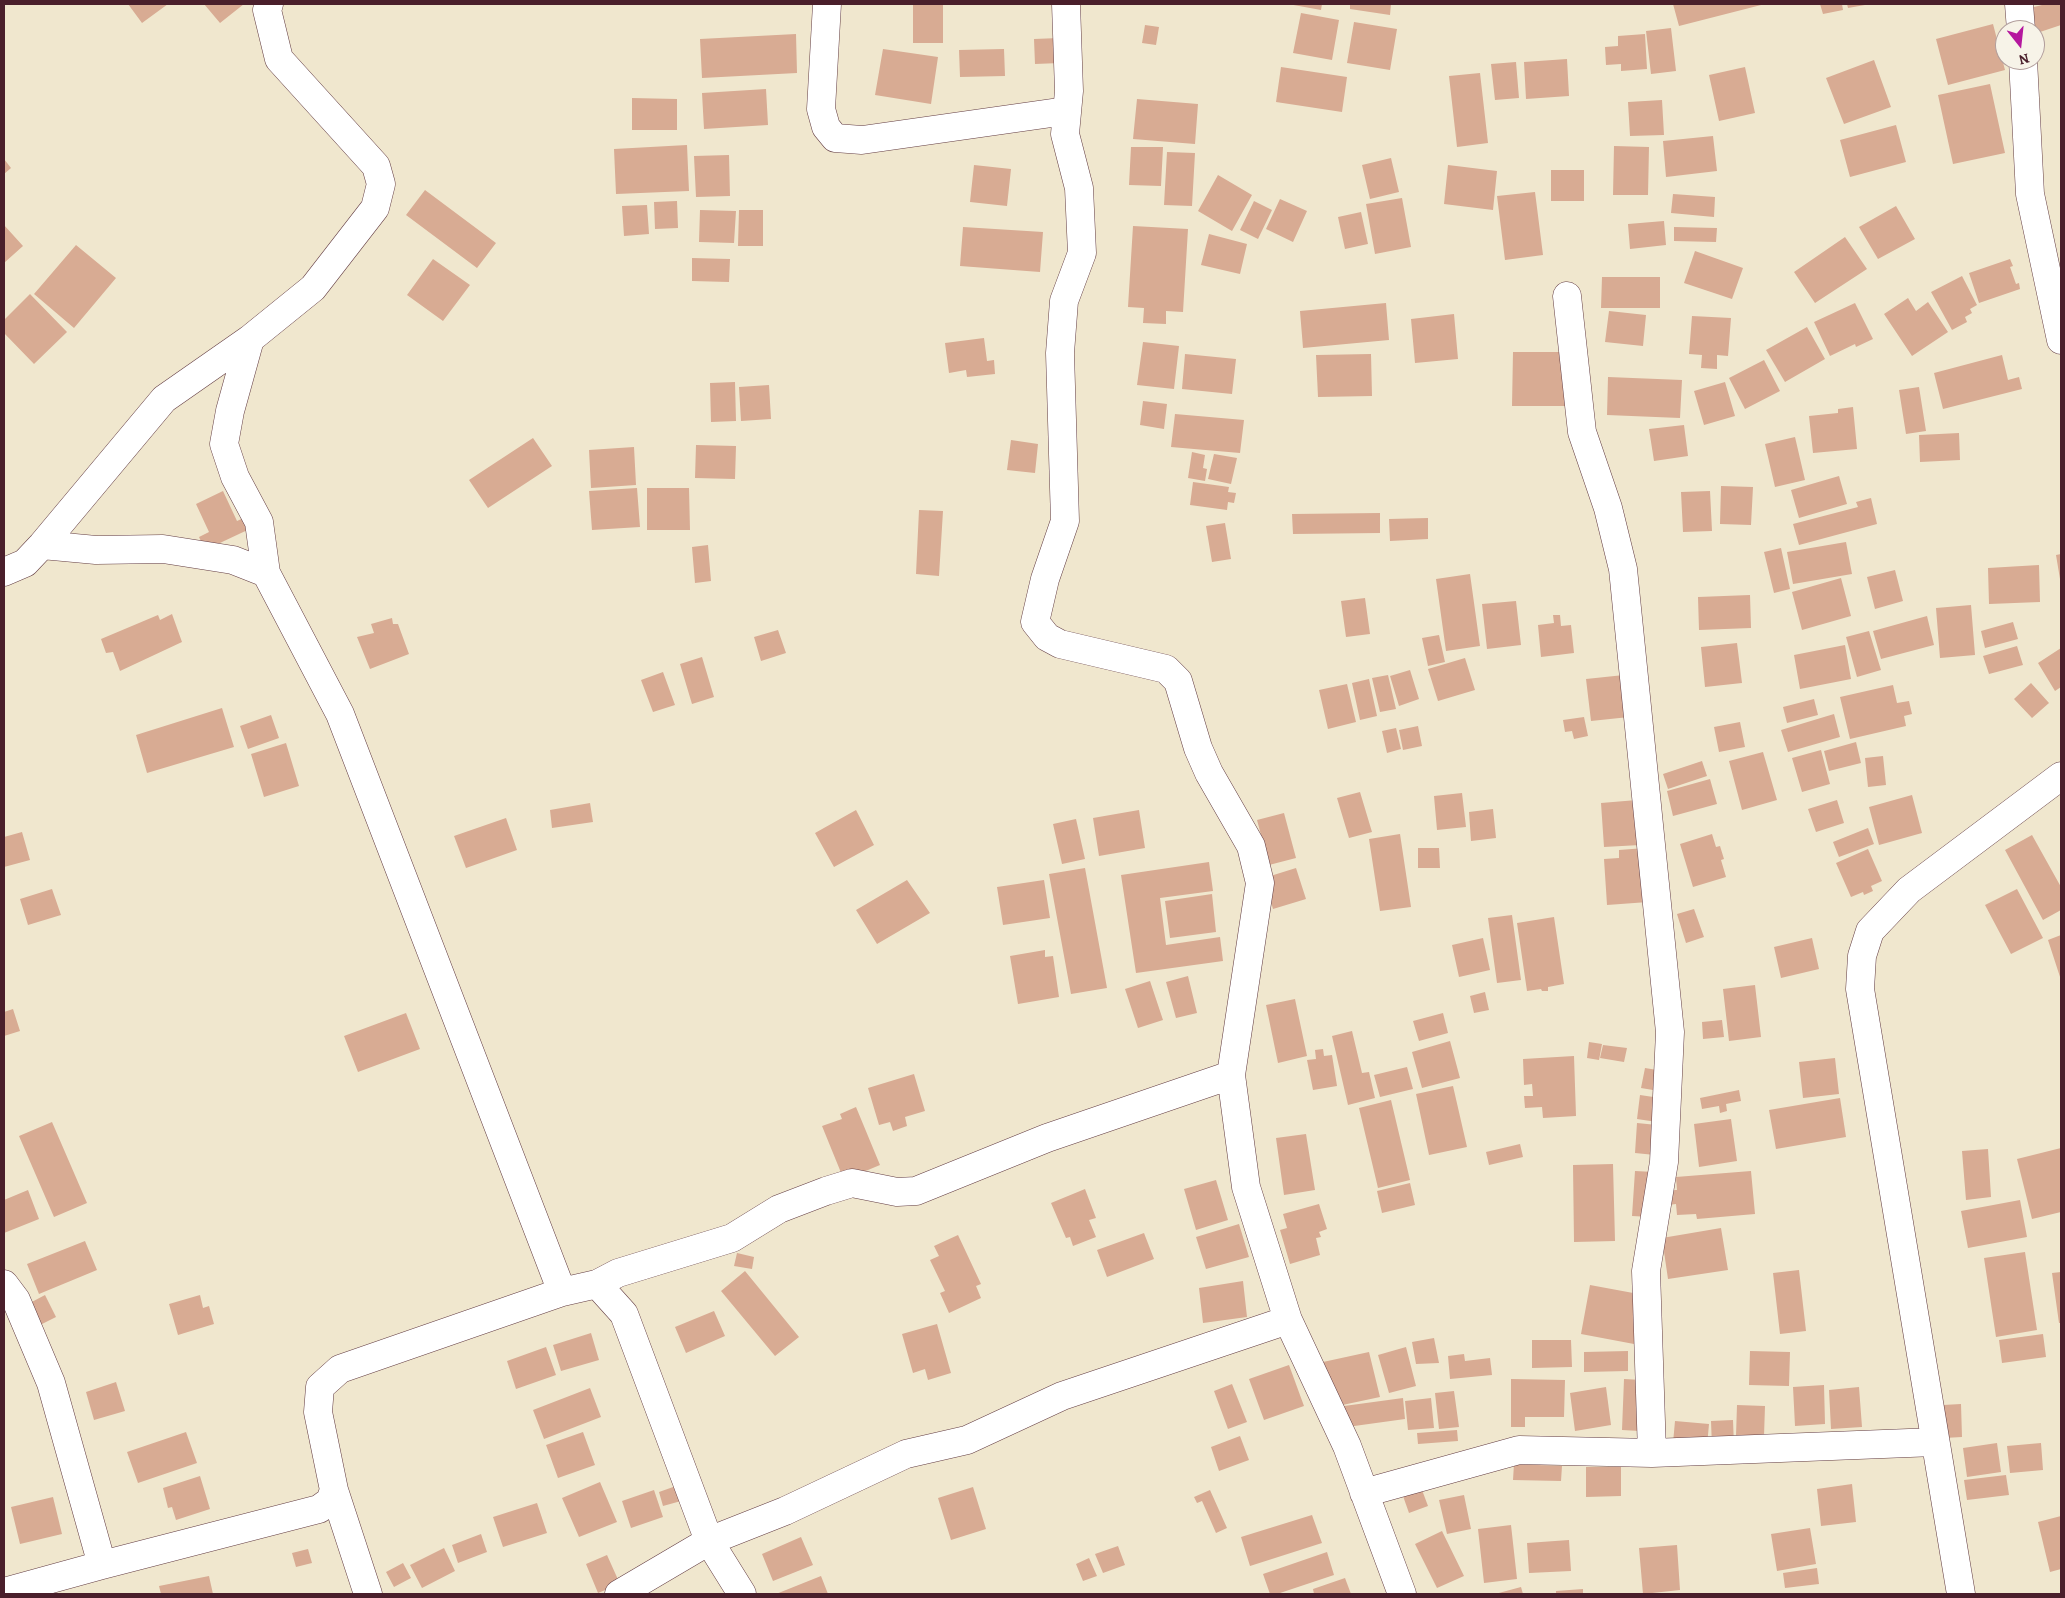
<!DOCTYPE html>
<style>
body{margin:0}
#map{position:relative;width:2065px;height:1598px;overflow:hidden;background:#f0e7ce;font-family:Alegreya,serif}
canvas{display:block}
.frame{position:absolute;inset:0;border:5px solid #4a1f2b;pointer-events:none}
.north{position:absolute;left:1995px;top:20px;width:50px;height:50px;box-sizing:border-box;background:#f7f3e8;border:1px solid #b29e9c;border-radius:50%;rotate:164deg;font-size:14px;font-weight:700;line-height:20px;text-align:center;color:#4a1f2b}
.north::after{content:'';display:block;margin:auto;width:18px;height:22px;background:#b5179e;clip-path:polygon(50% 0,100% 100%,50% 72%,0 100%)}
</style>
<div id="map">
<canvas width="2065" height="1598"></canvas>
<div class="frame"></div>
<div class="north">N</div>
</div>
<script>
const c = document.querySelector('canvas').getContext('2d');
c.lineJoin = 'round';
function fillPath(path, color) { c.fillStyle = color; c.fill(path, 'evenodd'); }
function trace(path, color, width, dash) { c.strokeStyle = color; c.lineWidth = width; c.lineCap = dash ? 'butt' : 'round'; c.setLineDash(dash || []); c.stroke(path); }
const building = new Path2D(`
 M128,4H168L142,23Z
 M204,4H244L220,23Z
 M913,4H943V43H913Z
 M1288,4H1322L1321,10Z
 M1350,4H1391L1390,15L1350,9Z
 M1673,4H1765L1679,26Z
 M1820,4H1842L1843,10L1823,14Z
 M1847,4H1865V5L1848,8Z
 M2046,4H2061V25L2037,33L2030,8Z
 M1301,13L1339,20L1332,60L1293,53Z
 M1354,22L1397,29L1390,70L1347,63Z
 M1993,24L2005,70L1948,85L1936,39Z
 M1145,25L1159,27L1156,45L1142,43Z
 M1671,28L1676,71L1651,74L1646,31Z
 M796,34L797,73L702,78L700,39Z
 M1645,34L1647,69L1621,71V64L1606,65L1605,47L1618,46V36Z
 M1059,38L1060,63L1035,64L1034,39Z
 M883,49L938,57L931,104L875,95Z
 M1004,49L1005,76L960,77L959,50Z
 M1567,59L1569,96L1526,99L1524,62Z
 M1874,60L1891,107L1844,124L1826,78Z
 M1516,62L1519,98L1495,100L1491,64Z
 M1281,67L1347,77L1342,112L1276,102Z
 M1745,67L1755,113L1719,121L1709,75Z
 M1480,73L1488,143L1457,147L1449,76Z
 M1990,84L2005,153L1953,164L1938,95Z
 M766,89L768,125L704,129L702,93Z
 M632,98L677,99V130H632Z
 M1137,99L1198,104L1195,144L1133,139Z
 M1662,100L1664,135L1630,136L1628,102Z
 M1896,125L1906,162L1850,177L1840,140Z
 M1713,136L1717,171L1666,177L1663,141Z
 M687,145L689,191L616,194L614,149Z
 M1614,146L1649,147L1648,195H1613Z
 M1131,147H1163L1161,186L1129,185Z
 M1167,152L1195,153L1192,206L1164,205Z
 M729,155L730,196L696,197L694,156Z
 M1391,158L1399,192L1370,199L1362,165Z
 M4,159L11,168L4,174Z
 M974,165L1011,169L1007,206L970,202Z
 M1448,165L1497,171L1493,210L1444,204Z
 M1551,170H1584V201H1551Z
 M1218,175L1252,195L1232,231L1198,211Z
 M425,190L496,243L477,268L406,215Z
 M1535,192L1543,255L1505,260L1497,196Z
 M1673,194L1715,197L1714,217L1671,213Z
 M1402,198L1411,247L1375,254L1366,204Z
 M1280,199L1307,211L1293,242L1266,229Z
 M677,201L678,228L655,229L654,202Z
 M1254,201L1272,210L1258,239L1240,230Z
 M647,205L649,234L624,236L622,206Z
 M1896,206L1915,239L1878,259L1859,227Z
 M700,210L736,211L734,243L699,242Z
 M739,210H763V246H738Z
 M1361,212L1368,244L1345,249L1338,217Z
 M1664,221L1666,245L1630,249L1628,224Z
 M4,225L23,246L4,263Z
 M1133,226L1188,229L1183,312L1166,311V324L1143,323L1144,308L1128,307Z
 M963,227L1043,232L1040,272L960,266Z
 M1674,227L1717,228L1716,242L1674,241Z
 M1209,234L1247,244L1240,274L1201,265Z
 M1845,237L1867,269L1815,303L1794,272Z
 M76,245L116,278L74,328L34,294Z
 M1695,251L1743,268L1732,299L1684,283Z
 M692,258L730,259L729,282L692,281Z
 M433,259L470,285L443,321L407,295Z
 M2010,259L2013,266L2010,267L2016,284L2019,283L2020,289L1979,303L1969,273Z
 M1962,276L1977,305L1970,309L1972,313L1965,317L1967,322L1952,330L1931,292Z
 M1602,277H1660V308H1601Z
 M30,294L67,332L34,364L4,333V320Z
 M1908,298L1916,311L1928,302L1948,332L1912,356L1884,314Z
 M1386,303L1389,340L1303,348L1300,311Z
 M1855,303L1873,339L1856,347L1855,344L1830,356L1814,322Z
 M1609,311L1646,315L1643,346L1605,342Z
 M1454,314L1458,359L1415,363L1411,319Z
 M1692,316L1731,318L1728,356L1717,355V369L1701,368L1702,355L1689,354Z
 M1807,327L1825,359L1785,382L1766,350Z
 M984,338L987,361L994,360L995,374L967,377L966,370L949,373L945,343Z
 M1143,342L1179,346L1174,389L1137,385Z
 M1513,352H1569L1568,406H1512Z
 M1185,354L1236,359L1232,394L1182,389Z
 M1371,354L1372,396L1318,397L1316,355Z
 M2002,355L2008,380L2019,377L2022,389L1943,409L1934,373Z
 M1764,360L1780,391L1745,409L1729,378Z
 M1608,377L1682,380L1680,418L1607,415Z
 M735,382L736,421L711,422L710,383Z
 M1725,382L1735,416L1704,425L1694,391Z
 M769,385L771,419L741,421L739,387Z
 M1919,387L1926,431L1906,434L1899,390Z
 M1143,401L1167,404L1164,429L1140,425Z
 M1853,407L1857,449L1813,453L1809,416L1838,413V409Z
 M1175,414L1244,420L1240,453L1171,447Z
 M1684,425L1688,456L1654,461L1649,429Z
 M1959,433L1960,460L1920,462L1919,435Z
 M1795,437L1805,480L1775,487L1765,444Z
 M533,438L552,466L488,508L469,480Z
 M1011,440L1038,444L1035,473L1007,470Z
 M696,445L736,446L735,479L695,478Z
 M634,447L636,485L591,488L589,450Z
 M1192,452L1205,455L1203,468L1207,469L1205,481L1188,478Z
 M1214,454L1237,458L1231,484L1208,479Z
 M1839,476L1847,504L1799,518L1791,490Z
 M1193,482L1229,487L1228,492L1236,493L1234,503L1228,502L1227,510L1190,505Z
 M1721,486L1753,487L1751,525L1720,524Z
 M637,488L640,527L592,530L589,491Z
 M647,488H689L690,530H647Z
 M223,491L237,521L250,515L256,526L205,550L199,537L209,532L196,504Z
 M1710,491L1712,531L1683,532L1681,492Z
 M1871,498L1877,524L1799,545L1793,524L1858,507L1856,502Z
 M919,510L943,511L939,576L916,574Z
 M1380,513V533L1293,534L1292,514Z
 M1428,518V539L1390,541L1389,519Z
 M1225,523L1231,559L1212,562L1206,526Z
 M1846,542L1852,574L1793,584L1787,552Z
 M708,545L711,581L695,583L692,547Z
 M1781,548L1790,589L1774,593L1764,552Z
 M2061,554V579H2060L2056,555Z
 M2039,565L2040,602L1989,604L1988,568Z
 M1895,570L1903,601L1875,609L1867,577Z
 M1470,574L1480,646L1446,651L1436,579Z
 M1841,578L1851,616L1802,630L1792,592Z
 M1750,595L1751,628L1699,630L1698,597Z
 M1365,598L1370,634L1346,637L1341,601Z
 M1516,601L1521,645L1487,649L1482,604Z
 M1971,605L1975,655L1940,658L1936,608Z
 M172,614L182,642L120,671L113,652L106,653L101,639L158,615L160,620Z
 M1553,615H1560L1561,626L1571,625L1574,653L1541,657L1538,625L1554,623Z
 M1927,616L1934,645L1881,659L1873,631Z
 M392,618L393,624H398L409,654L370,669L357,637L374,633L371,624Z
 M2013,622L2018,639L1985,648L1981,631Z
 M778,630L786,653L761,661L754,637Z
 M1869,631L1881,670L1857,677L1846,637Z
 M1439,635L1445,662L1428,666L1422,638Z
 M1737,643L1742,683L1705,687L1701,647Z
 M1845,645L1851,679L1800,689L1794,655Z
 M2017,646L2023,665L1989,674L1983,656Z
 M2061,648V687L2055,691L2038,663Z
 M702,657L714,697L692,704L680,664Z
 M1465,658L1475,690L1438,701L1428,669Z
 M1410,670L1419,699L1399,706L1390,676Z
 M663,672L675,705L653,712L641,680Z
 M1388,675L1396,709L1380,712L1372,678Z
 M1624,675L1629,717L1591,721L1586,679Z
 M1369,679L1377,716L1360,720L1352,683Z
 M2031,683L2049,703L2032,718L2014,699Z
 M1347,684L1356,722L1328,729L1319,690Z
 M1893,685L1897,703L1909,701L1912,714L1904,716L1906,726L1850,739L1840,697Z
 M1814,699L1818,715L1787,723L1783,707Z
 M222,708L234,747L147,773L136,735Z
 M1834,714L1840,737L1788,752L1781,730Z
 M271,715L279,738L248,749L240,726Z
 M1584,717L1588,736L1574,739L1572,731L1565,732L1563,720Z
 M1740,722L1745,747L1719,752L1714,727Z
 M1418,726L1422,746L1403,750L1399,730Z
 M1396,728L1401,749L1387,753L1382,731Z
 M1856,742L1861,763L1829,771L1824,751Z
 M286,743L299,786L264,797L251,754Z
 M1821,750L1830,784L1802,792L1792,758Z
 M1763,752L1777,800L1742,810L1729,761Z
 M1883,756L1886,785L1868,787L1865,758Z
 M1702,761L1707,776L1668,789L1663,774Z
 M1710,779L1717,804L1673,816L1667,791Z
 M1360,792L1372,832L1349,838L1337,798Z
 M1462,793L1466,827L1437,830L1434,796Z
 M1912,795L1922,833L1879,845L1869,807Z
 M1637,800L1640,845L1604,847L1601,803Z
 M1837,800L1844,823L1816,832L1808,809Z
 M590,803L593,822L552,828L550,810Z
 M1493,809L1496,838L1471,841L1469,812Z
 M856,810L874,845L834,867L815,833Z
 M1139,810L1145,848L1099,856L1093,818Z
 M1284,813L1296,858L1269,865L1257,820Z
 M506,818L517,850L466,868L454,836Z
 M1076,819L1085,859L1062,864L1053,824Z
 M1868,828L1874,844L1839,857L1833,842Z
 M22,832L30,860L4,867V837Z
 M1400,834L1411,907L1380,911L1369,839Z
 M1712,834L1716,847L1720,846L1724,859L1721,860L1726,877L1693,887L1680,844Z
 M2032,835L2061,887V910L2043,920L2005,850Z
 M1418,848H1439L1440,868H1418Z
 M1645,848L1648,902L1607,905L1604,859L1619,858V850Z
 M1868,849L1882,881L1871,886L1873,891L1864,895L1863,892L1851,897L1836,863Z
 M1209,862L1213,891L1160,898L1166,945L1220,937L1223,961L1136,973L1121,875Z
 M1085,868L1107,988L1071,994L1049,874Z
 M1296,868L1306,899L1273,909L1264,878Z
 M907,880L930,913L877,944L856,910Z
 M1044,880L1050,918L1003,925L997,887Z
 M52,889L61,915L28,925L20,899Z
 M2017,889L2043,938L2011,954L1985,905Z
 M1212,894L1216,932L1170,938L1165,901Z
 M1694,909L1704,937L1686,943L1677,914Z
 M1512,915L1521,980L1497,983L1488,918Z
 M1554,917L1564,984L1548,987V991H1542L1541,989L1527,991L1517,923Z
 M2061,935V980L2048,940Z
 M1483,938L1490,970L1459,977L1452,945Z
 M1812,938L1819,969L1781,978L1774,947Z
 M1045,950V957L1053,956L1059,997L1018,1004L1010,956Z
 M1188,976L1197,1013L1176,1018L1166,982Z
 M1150,981L1163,1020L1138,1028L1125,989Z
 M1755,985L1761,1037L1729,1041L1723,989Z
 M1485,992L1489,1010L1474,1013L1470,996Z
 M1295,999L1307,1056L1278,1063L1266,1005Z
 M13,1009L20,1031L4,1036V1012Z
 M406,1013L420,1049L358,1072L344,1036Z
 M1443,1013L1448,1033L1419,1041L1413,1021Z
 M1722,1020L1724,1037L1703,1039L1702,1022Z
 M1352,1031L1362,1073L1369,1072L1375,1098L1348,1105L1332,1036Z
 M1450,1041L1460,1078L1422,1088L1412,1052Z
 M1589,1042L1602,1044L1599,1060L1587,1058Z
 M1603,1045L1627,1048L1624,1062L1600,1058Z
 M1323,1049L1324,1056L1332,1055L1337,1086L1313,1090L1307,1060L1316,1059L1315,1050Z
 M1574,1056L1576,1116L1543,1118L1542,1107L1525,1108L1524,1096H1533L1532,1084L1524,1085L1523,1059Z
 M1835,1058L1839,1094L1803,1098L1799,1062Z
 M1407,1067L1413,1089L1380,1097L1374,1075Z
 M1645,1068L1663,1071L1659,1091L1641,1088Z
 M914,1074L925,1111L905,1117L907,1126L893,1131L890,1122L879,1125L868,1088Z
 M1453,1086L1467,1147L1429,1155L1416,1094Z
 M1739,1090L1741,1101L1726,1104L1727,1111L1720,1113L1719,1106L1702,1109L1700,1098Z
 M1640,1095L1660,1098L1657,1122L1637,1119Z
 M1840,1098L1846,1137L1776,1149L1769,1110Z
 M1391,1100L1410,1180L1378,1188L1359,1108Z
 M856,1107L880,1165L844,1180L822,1126L842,1119L840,1114Z
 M1731,1119L1737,1161L1699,1167L1694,1124Z
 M52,1122L87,1203L54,1217L19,1136Z
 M1637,1123L1657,1125L1655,1155L1635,1153Z
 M1306,1134L1315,1190L1284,1195L1276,1138Z
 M1520,1144L1523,1157L1489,1165L1486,1152Z
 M2061,1148V1212L2032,1219L2017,1159Z
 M1988,1149L1991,1197L1966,1200L1962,1151Z
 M1613,1164L1615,1241L1574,1242L1573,1165Z
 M1635,1171L1654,1172L1651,1217L1632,1216Z
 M1751,1171L1755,1214L1697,1219L1696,1214L1677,1215L1676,1204L1668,1205L1667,1190H1677L1676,1177Z
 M1216,1180L1228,1220L1196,1230L1184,1189Z
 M1410,1183L1415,1205L1382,1213L1377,1191Z
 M1085,1189L1096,1218L1089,1220L1096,1237L1073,1246L1070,1237L1066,1238L1051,1203Z
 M28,1190L39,1219L4,1233V1200Z
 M2020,1200L2027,1237L1968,1248L1961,1211Z
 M1319,1204L1327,1229L1319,1232L1321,1237L1316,1238L1320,1255L1290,1264L1280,1230L1287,1228L1283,1214Z
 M1239,1224L1249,1257L1206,1269L1196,1237Z
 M1721,1228L1728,1270L1668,1279L1662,1238Z
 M1144,1233L1154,1259L1107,1277L1097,1250Z
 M958,1235L981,1284L976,1286L981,1298L949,1313L940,1293L945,1291L930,1260L939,1256L934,1246Z
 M85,1241L97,1270L39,1294L27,1264Z
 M2025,1252L2037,1330L1996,1337L1984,1258Z
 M737,1253L754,1257L752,1269L734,1266Z
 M1799,1270L1806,1331L1780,1334L1773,1273Z
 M745,1271L799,1337L775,1356L721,1291Z
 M2061,1272V1323H2059L2052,1273Z
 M1243,1281L1247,1317L1203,1323L1199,1288Z
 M1590,1285L1644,1295L1634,1344L1581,1334Z
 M45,1295L56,1317L38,1326L28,1304Z
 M200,1295L203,1308L209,1306L214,1324L178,1335L169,1304Z
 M714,1311L725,1336L686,1353L675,1327Z
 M937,1324L951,1373L928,1380L925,1369L913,1373L902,1334Z
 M591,1333L599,1360L561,1371L553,1345Z
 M2043,1334L2046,1357L2002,1363L1999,1340Z
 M1434,1338L1439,1363L1416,1364L1412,1342Z
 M1532,1340H1571L1572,1367L1532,1368Z
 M546,1347L556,1375L516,1389L507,1361Z
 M1406,1347L1416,1386L1389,1393L1378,1355Z
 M1628,1351V1371L1584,1372V1352Z
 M1750,1351L1790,1352L1789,1386L1749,1385Z
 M1369,1352L1380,1397L1333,1407L1323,1362Z
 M1464,1354L1465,1361L1490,1358L1492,1375L1450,1379L1448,1356Z
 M1289,1365L1304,1406L1264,1420L1249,1379Z
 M1511,1379L1565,1380L1564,1417H1525V1427H1511Z
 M1624,1379L1642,1380L1640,1431L1622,1430Z
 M116,1382L125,1411L94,1420L86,1392Z
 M1232,1384L1247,1422L1228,1429L1214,1391Z
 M1824,1385L1825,1424L1795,1426L1793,1387Z
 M1606,1387L1611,1425L1575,1431L1570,1393Z
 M1859,1387L1862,1427L1831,1429L1829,1390Z
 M590,1388L601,1417L544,1439L533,1410Z
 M1454,1391L1459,1427L1439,1429L1435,1393Z
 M1403,1398L1405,1419L1347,1427L1344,1406Z
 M1431,1398L1434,1428L1408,1430L1405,1401Z
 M1961,1404L1962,1437L1944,1438L1943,1405Z
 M1737,1405L1765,1406L1764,1436H1736Z
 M1733,1420L1734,1446L1712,1447L1711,1421Z
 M1675,1421L1709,1424L1707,1446L1673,1443Z
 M1457,1430L1458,1441L1418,1444L1417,1433Z
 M186,1432L197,1463L138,1483L127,1452Z
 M583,1432L595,1465L558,1478L546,1445Z
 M1240,1436L1249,1460L1219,1471L1211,1447Z
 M1997,1443L2001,1472L1967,1477L1963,1448Z
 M2041,1443L2043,1470L2010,1473L2007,1446Z
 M1514,1464L1562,1466L1561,1481L1513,1480Z
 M1586,1467H1621V1496L1586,1497Z
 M2006,1475L2009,1495L1967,1500L1964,1480Z
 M200,1476L210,1509L176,1520L172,1507L168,1508L163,1488Z
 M600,1482L617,1522L579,1537L562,1498Z
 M1852,1484L1856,1522L1821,1526L1817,1489Z
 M676,1486L681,1501L663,1506L659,1492Z
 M973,1487L986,1529L951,1540L938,1498Z
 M654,1490L663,1517L631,1528L622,1501Z
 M1210,1490L1227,1528L1216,1533L1202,1501L1197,1503L1194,1497Z
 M1422,1490L1428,1506L1409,1513L1403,1496Z
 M1464,1495L1471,1529L1447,1534L1439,1500Z
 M53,1497L62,1534L20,1544L11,1507Z
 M537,1503L547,1533L503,1547L493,1517Z
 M1312,1515L1322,1543L1250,1566L1241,1537Z
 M2061,1516V1569L2050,1572L2038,1522Z
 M1511,1525L1517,1579L1484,1583L1478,1529Z
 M1810,1528L1816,1564L1777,1571L1771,1534Z
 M1442,1531L1464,1576L1437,1588L1415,1544Z
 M481,1534L487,1552L458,1563L452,1545Z
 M801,1537L813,1565L773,1581L762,1554Z
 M1569,1540L1571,1571L1529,1573L1527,1543Z
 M1677,1545L1680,1590L1643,1594L1639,1548Z
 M1118,1546L1125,1565L1103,1573L1095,1554Z
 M444,1548L455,1571L422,1588L410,1565Z
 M308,1549L312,1563L296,1567L292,1553Z
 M1327,1552L1334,1575L1277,1594H1270L1263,1574Z
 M607,1555L620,1584L598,1593L586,1564Z
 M1089,1558L1097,1576L1083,1581L1076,1564Z
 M403,1563L411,1578L394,1587L386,1572Z
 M1817,1568L1819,1584L1785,1588L1783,1573Z
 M209,1576L213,1594H161L159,1586Z
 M821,1576L828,1594H776Z
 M1345,1578L1351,1594H1314L1313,1589Z
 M1521,1587L1523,1594H1495Z
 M1583,1589V1594H1556V1591Z`);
const minor = new Path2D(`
 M827,4L821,109L826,127L835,138L862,140L1066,111
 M1066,4L1069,91L1065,134L1079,188L1082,253L1064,301L1060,353L1065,521L1045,579L1035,622L1047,637L1060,644L1166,669L1178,681L1198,748L1209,773L1251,846L1260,883L1231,1075L1246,1187L1288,1320L1347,1446L1402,1594
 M2019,4L2021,30
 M2023,60L2030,194L2061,340
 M1567,296L1582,432L1608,508L1623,569L1670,1032L1664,1162L1646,1271L1652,1453
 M250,339L230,411L224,444L235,477L259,522L266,573L340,714L562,1292
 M42,545L96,550L163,549L233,560L266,573
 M4,572L25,563L42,545L164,399L250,339L313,288L375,208L381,184L376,166L279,59L267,10L269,4
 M4,1284L16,1300L51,1383L102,1565
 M597,1284L618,1273L732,1238L779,1209L826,1191L852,1183L897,1192L916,1191L1047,1138L1231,1075
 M334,1490L368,1594
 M1364,1493L1519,1450L1652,1453L1935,1442
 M4,1592L102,1565L319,1509L330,1501L334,1490L318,1412L320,1387L340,1369L562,1292L597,1284L624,1314L709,1541L742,1594
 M619,1594L709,1541L785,1511L906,1454L967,1440L1062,1396L1288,1320
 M1961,1594L1860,989L1862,956L1870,931L1909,890L2061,776`);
fillPath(building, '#d8ab93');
trace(minor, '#633d43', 29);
trace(minor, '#fff', 28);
</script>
